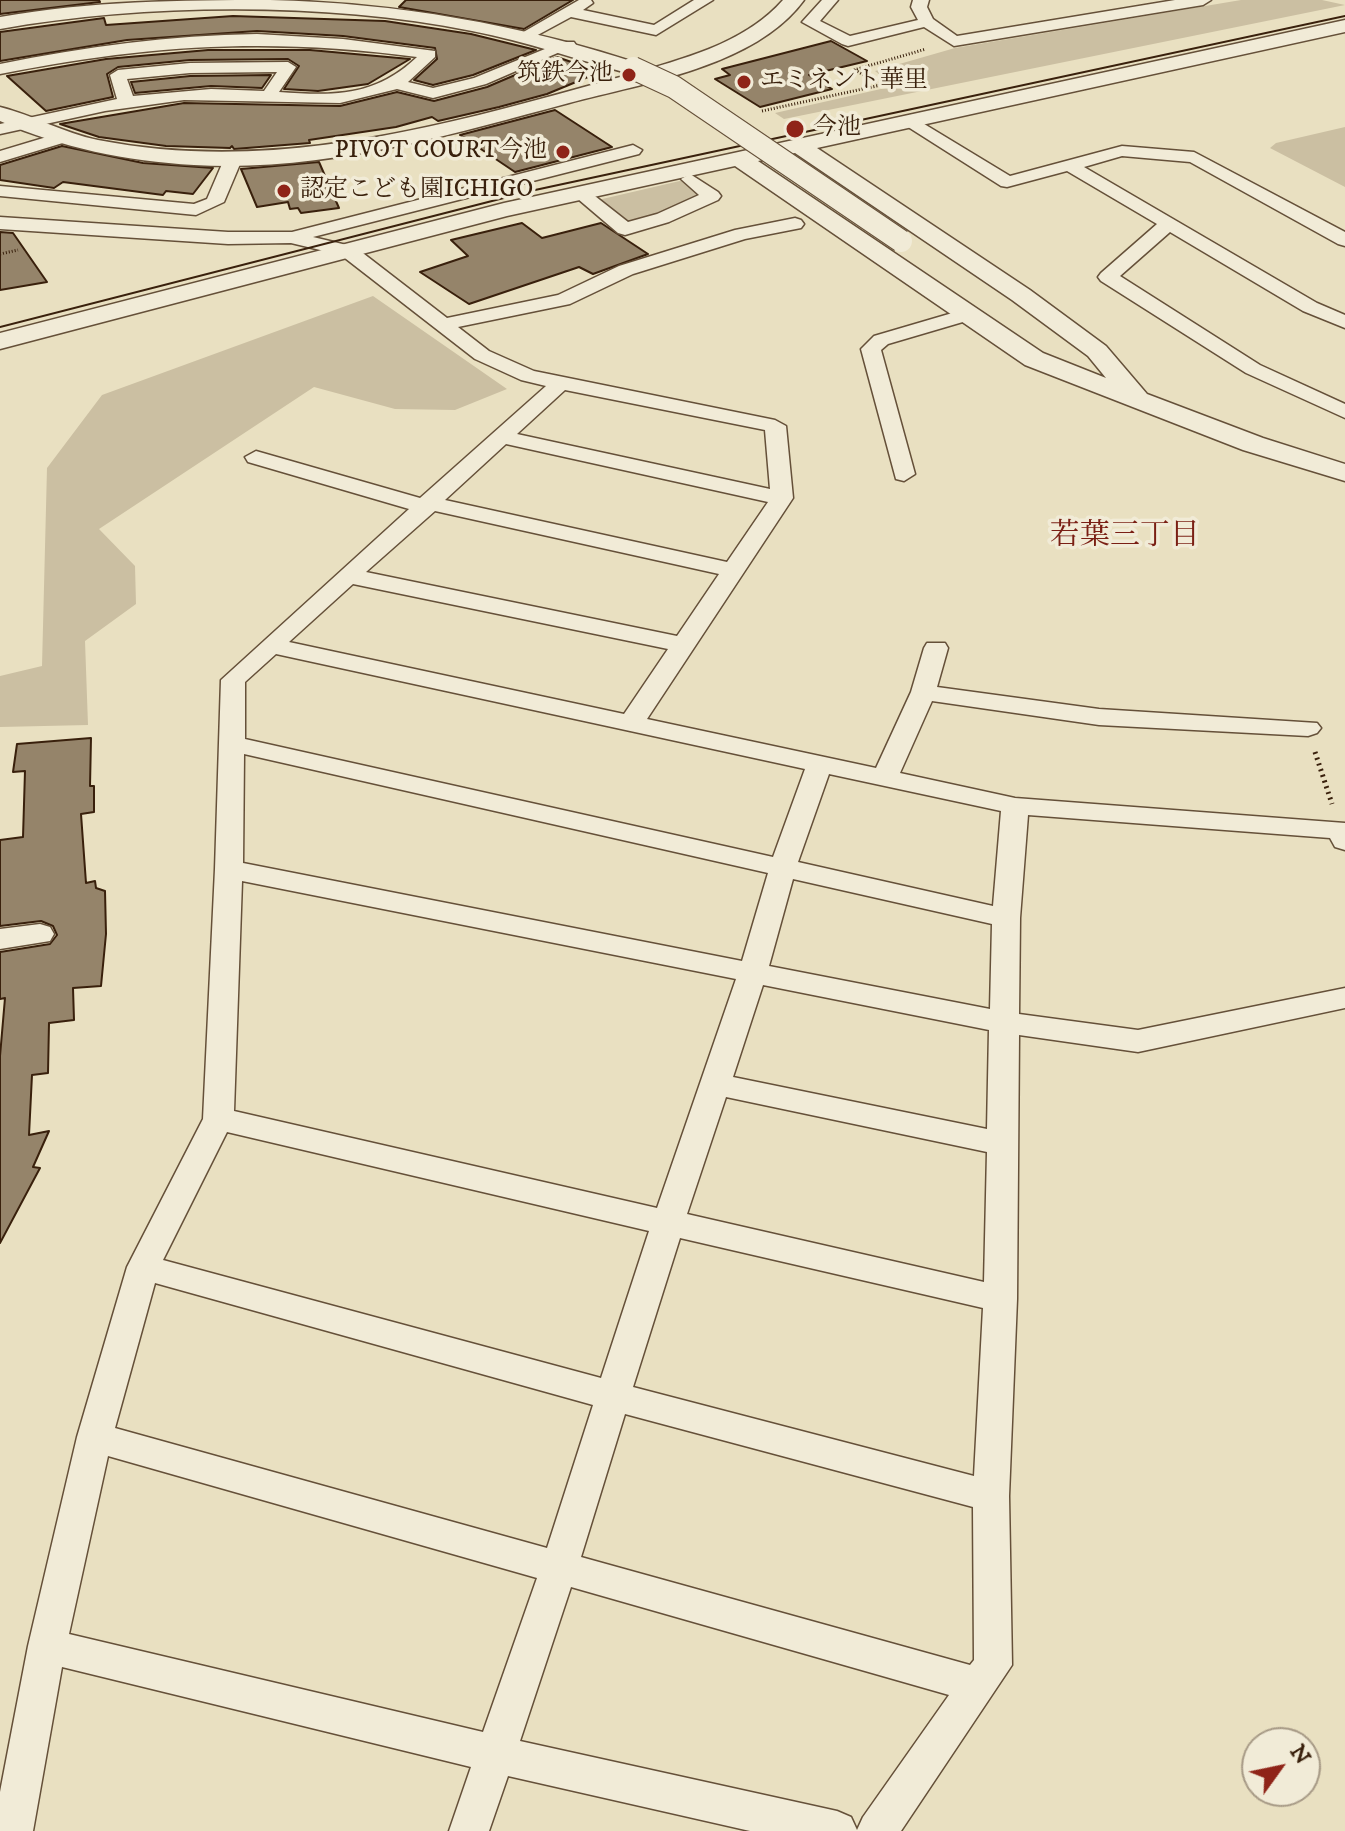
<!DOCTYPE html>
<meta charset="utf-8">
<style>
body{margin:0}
#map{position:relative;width:1345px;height:1831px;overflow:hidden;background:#e9e0c1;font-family:"IM FELL DW Pica",serif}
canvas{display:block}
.north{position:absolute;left:1241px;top:1727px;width:80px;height:80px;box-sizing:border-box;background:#f1ebd7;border:2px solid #a79a86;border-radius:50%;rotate:57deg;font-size:22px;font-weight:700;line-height:32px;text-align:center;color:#39200c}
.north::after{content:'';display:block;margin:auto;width:28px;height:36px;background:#8f2418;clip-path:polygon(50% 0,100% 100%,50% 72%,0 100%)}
</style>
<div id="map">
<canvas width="1345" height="1831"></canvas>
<div class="north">N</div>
</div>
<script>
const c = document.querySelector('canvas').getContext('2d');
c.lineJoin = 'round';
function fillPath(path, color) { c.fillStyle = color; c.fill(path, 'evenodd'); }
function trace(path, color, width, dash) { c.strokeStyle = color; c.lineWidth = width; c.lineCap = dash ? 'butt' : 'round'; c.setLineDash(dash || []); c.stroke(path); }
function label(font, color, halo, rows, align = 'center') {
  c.font = font + ' "IM FELL DW Pica","Noto Serif JP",serif'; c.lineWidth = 7; c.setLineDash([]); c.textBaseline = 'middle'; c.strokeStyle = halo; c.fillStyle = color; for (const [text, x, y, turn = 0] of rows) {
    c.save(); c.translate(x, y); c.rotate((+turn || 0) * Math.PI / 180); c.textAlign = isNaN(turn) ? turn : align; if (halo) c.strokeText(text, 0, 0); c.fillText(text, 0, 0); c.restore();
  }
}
const green = new Path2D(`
 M1241,0H1322L1345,5L784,119L775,113L894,86L875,71L955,48Z
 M1345,127V187L1270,148L1276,143Z
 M684,180L703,194L639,221H625L598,200Z
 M373,296L507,389L455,410L395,409L314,387L99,529L135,566L136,604L85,641L88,725L0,727V676L42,666L47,468L102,395Z`);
const building = new Path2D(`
 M0,0H99L100,2L0,14Z
 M406,0H573L524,29L399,7Z
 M233,16L385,21L471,34L536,50L473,75L433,85L414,80L437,59L435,48L343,36L257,31L127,40L0,61V32L104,18L106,25Z
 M831,41L867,61L809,75L832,89L760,107L715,79L730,75L722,69Z
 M208,50H310L410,59L368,84L318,91L284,89L299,66L288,59L190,60L118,67L107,74L113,97L46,111L7,76L106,59Z
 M557,57L600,72L547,94L499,107L438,121L432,117L396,127L309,140L310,143L234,149L232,146L230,148L166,146L99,137L60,124L184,103L340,106L397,92L434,101L487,87Z
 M271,75L262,88L211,86L135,93L131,82L190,76Z
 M555,110L612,147L515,172L460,135Z
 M62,146L143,163L213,168L193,194L166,191L163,195L63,182L54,188L0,180V165Z
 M319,162L339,208L301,213L298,208L290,209L288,202L257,207L241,169Z
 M522,223L542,238L601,223L648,254L593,274L579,267L469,304L420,272L468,256L451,240Z
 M0,232L13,233L47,282L0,290Z
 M91,738L90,786H94V812L81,814L86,883L95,881L96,888L105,891L106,934L101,986L73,988L74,1020L49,1023L48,1073L32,1075L29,1135L49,1131L33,1167L40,1168L0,1243V1056L5,998L0,999V952L50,944L57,935L53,926L41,921L0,926V840L23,837L25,771L13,772L17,744Z`);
const pathFar1 = new Path2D(`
 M854,70L926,49
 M855,70L881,85
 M762,111L881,85
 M0,254L18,250`);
const path = new Path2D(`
 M1315,752L1332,804`);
const minor = new Path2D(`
 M579,0H591L593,3L583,10L654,25L694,0H713L656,35L571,17L534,37H522L520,34Z
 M822,0H838L820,21L850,36L918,20L911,7L913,0H929L927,7L933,19L957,36L1175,0H1211L1203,5L954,46L924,27L848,46L842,44L802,22Z
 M257,34L343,39L435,51V57L408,82L433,88L474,78L562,42H574L576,45L486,84L433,98L397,89L340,103L184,100L105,111L0,134V124L117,99L110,75L118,70L190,63L288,62L296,67L279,92C334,96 375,97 417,57C269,37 146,45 0,74V64C85,47 170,35 257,34ZM277,72L264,91L211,89L133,96L127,79L190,73Z
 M911,116L1010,176L1122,146L1194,152L1345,232V246L1338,244L1190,162L1122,156L1084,167L1317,303L1345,315V328L1303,311L1170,232L1120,276L1260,365L1345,404V418L1246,373L1101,281L1098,277L1101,273L1157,224L1067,171L1007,187L1001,186L905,125L903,121Z
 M60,133L66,134L69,138L66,142L0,162V151Z
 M633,145L642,150L639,154L313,237L355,247L447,318L558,295L619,266L735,230L795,218L801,220L804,224L801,228L745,239L633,274L570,304L458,327L489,351L534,371L775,420L786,426L793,498L647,719L876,768L911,692L924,648L927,643H945L948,648L937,687L1099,709L1317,723L1321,728L1317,733L1308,736L1099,725L932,701L900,773L1015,798L1345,823V850L1335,847L1330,838L1028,815L1020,918L1019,1014L1138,1030L1345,988V1008L1138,1052L1019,1035L1017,1299L1009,1496L1012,1665L901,1831H750L508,1776L489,1831H449L471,1767L62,1667L33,1831H0V1792L28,1646L77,1437L127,1267L203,1119L215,869L221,680L409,509L248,462L245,457L256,451L420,498L546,386L521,380L475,359L341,255L291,243L228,244L0,229V217L228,232H292ZM565,390L765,430L770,489L517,434ZM506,444L768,502L727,562L445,500ZM435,511L719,574L677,636L366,572ZM353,584L668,649L624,714L289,642ZM276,654L805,769L773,857L245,739V682ZM244,754L768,873L742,961L243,863ZM829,774L1001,811L993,906L798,862ZM793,879L992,924L990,1009L769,966ZM242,881L736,979L657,1208L234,1111ZM763,985L989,1030L987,1129L733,1077ZM726,1097L987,1152L984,1282L687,1214ZM227,1132L649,1231L601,1378L163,1260ZM680,1238L983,1308L974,1476L633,1387ZM155,1283L593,1405L547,1548L115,1428ZM625,1414L973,1507L974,1660L970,1665L581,1557ZM108,1456L537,1578L483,1732L69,1634ZM571,1587L949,1695L863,1817L857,1830L851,1817L837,1811L520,1741Z
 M234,152L243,157L224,202L196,215L0,196V186L194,204L207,199L225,157Z
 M690,174L718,192L721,196L718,200L669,222L625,235L618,233L571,193L574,189H586L628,222L657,214L699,195L681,179Z
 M966,309L973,311L976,315L973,319L888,344L881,350L915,474L904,481L896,479L861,349L874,336Z
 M40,924L50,927L54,934L50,941L0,949V929Z`);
const tertiary = new Path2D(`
 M270,0C398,3 519,24 640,64L642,71C692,56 747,41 783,0H804C756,66 644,83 569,103C446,136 324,172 194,165C126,161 62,148 0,121V107C33,115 63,133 98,140C280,176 457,122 631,74C577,60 526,41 472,31C326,2 147,3 0,29V17C90,1 180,0 270,0Z
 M1345,20V32L817,148L1030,290L1106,346L1147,394L1263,438L1345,464V481L1243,450L1025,365L735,166L507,216L0,349V333L504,203ZM795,153L1012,300L1088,356L1106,378L1043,353L758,161Z`);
const tram = new Path2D(`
 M0,327L535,190L1345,16`);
const tertiaryBridge = new Path2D(`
 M633,68L674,87L901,241`);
const markers = [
 [629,75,8,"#8f2418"],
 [744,82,8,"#8f2418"],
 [795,129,10,"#8f2418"],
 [563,152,8,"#8f2418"],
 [284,191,8,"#8f2418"]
];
const farPoinames = [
 ["筑鉄今池",613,75,"right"],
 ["エミネント華里",760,82],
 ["今池",813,129],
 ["PIVOT COURT今池",547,152,"right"],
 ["認定こども園ICHIGO",300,191]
];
const neighbourhoodNames = [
 ["若葉三丁目",1125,538]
];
fillPath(green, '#cbbfa2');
fillPath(building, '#95846a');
trace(building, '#39200c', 2);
trace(minor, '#655039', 3);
trace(tertiary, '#655039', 3);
trace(pathFar1, '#39200c', 3, [1, 2]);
trace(path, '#39200c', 5, [2, 4]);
fillPath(minor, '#f1ebd7');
fillPath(tertiary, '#f1ebd7');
trace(tram, '#39200c', 2);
trace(tertiaryBridge, '#655039', 24, []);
trace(tertiaryBridge, '#f1ebd7', 22);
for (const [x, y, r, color] of markers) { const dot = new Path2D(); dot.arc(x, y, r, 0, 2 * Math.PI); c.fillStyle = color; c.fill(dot); trace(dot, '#f1ebd7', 3); }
label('24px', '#39200c', '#f1ebd7', farPoinames, 'left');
label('30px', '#7a1f14', '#f1ebd7', neighbourhoodNames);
</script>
